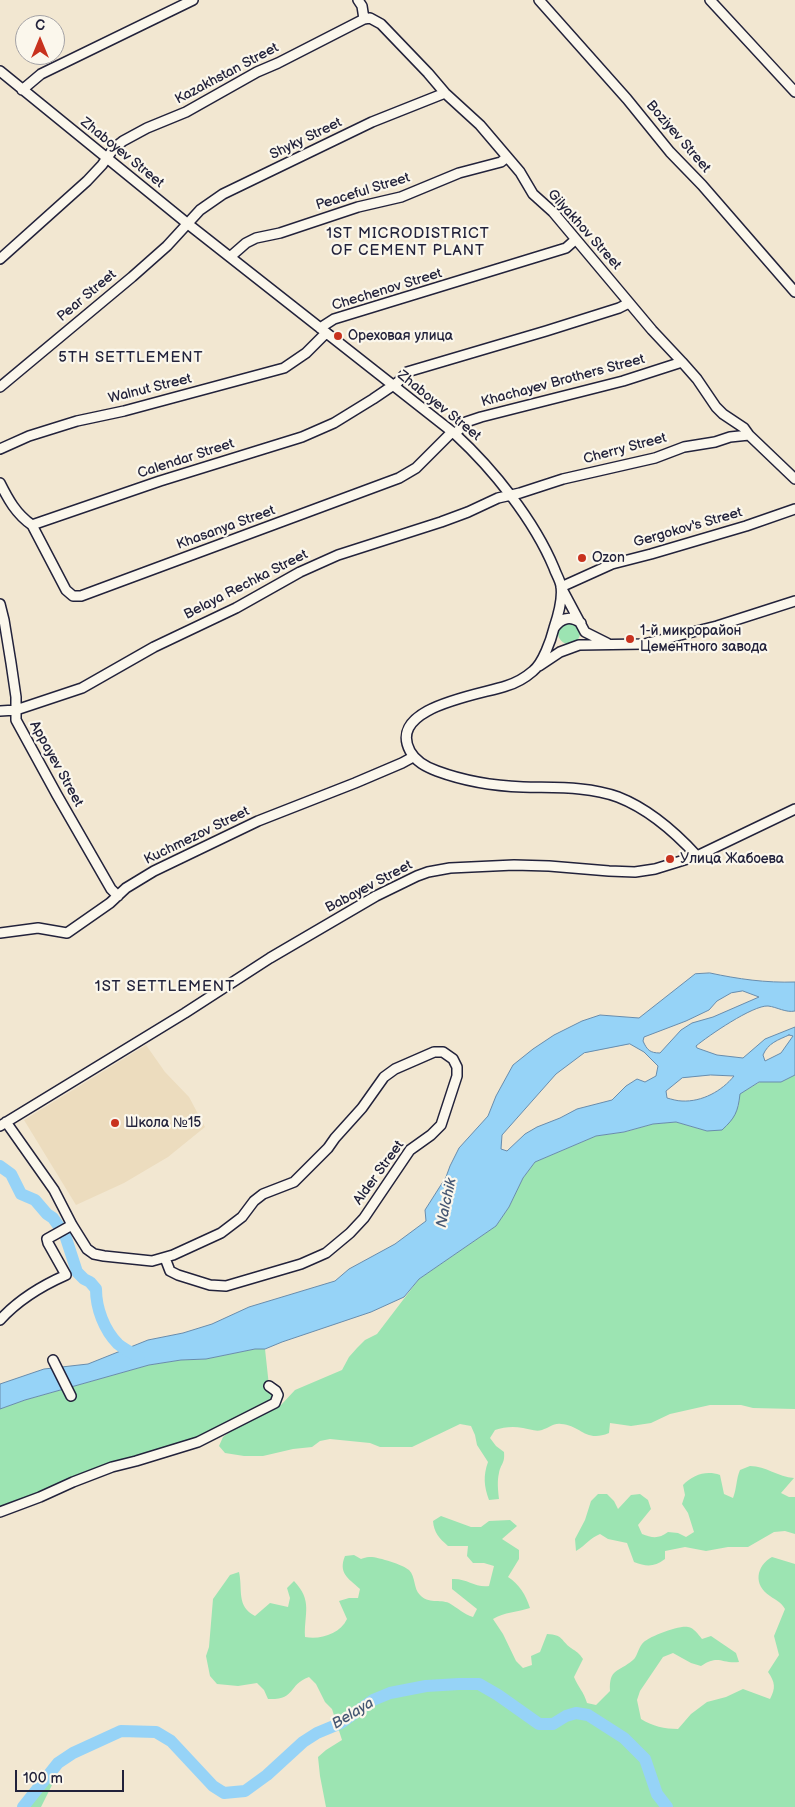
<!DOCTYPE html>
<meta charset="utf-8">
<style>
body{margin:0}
#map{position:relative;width:795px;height:1807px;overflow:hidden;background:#f2e7d1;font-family:"Balsamiq Sans",sans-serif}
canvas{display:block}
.north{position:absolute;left:15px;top:15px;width:50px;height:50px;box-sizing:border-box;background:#fbf7ec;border:1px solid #a4a2a5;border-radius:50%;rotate:0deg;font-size:14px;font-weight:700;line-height:20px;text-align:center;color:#22223b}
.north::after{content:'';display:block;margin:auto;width:18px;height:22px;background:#c8321e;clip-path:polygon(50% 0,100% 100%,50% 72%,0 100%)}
.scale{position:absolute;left:15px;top:1770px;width:109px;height:22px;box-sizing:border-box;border:2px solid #22223b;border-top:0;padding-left:6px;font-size:15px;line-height:18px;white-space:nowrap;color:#22223b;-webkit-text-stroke:4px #fbf7ec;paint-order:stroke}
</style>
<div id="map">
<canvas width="795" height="1807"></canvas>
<div class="north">С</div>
<div class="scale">100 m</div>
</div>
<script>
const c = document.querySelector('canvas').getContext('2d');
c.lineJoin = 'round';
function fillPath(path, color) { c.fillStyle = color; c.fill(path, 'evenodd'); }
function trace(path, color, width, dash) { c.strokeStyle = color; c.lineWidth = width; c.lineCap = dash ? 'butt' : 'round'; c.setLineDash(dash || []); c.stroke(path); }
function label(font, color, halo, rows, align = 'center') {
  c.font = font + ' "Balsamiq Sans",sans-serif'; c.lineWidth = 4.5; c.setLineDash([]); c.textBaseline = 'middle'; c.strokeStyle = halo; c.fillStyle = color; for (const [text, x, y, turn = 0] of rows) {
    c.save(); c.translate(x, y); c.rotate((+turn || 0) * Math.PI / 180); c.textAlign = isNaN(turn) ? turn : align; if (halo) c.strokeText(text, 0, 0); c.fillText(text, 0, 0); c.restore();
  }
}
const built = new Path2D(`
 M146,1045L165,1072L189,1097L205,1127L168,1157L124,1183L76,1205L24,1120Z`);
const green = new Path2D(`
 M558 633a11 11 0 1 1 22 0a11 11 0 1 1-22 0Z
 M795,1075V1409L753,1408L741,1405H710L670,1414L651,1423L631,1426L610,1423L609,1433C585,1443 581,1425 561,1424C553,1423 549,1428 542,1430C536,1432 529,1429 523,1428C513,1426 504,1427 495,1430L490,1438L496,1446L504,1452C505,1464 501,1463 499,1473C497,1481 498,1490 499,1499L489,1500C484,1486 483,1476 488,1462L477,1445L475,1435L471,1426L460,1424L412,1447H380L370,1443L330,1439L320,1441L312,1447L293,1449L263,1456H244L225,1453L219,1446L223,1437L231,1431L258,1414L269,1411L281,1405L295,1390L342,1370L349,1357L357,1348L365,1340L377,1334L419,1279L496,1226L509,1207L523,1178L535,1162L596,1136L625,1132L653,1124L676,1122L707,1131L738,1107L739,1094L760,1082H781Z
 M255,1349H265L269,1386L276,1391V1401L249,1416L150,1457L0,1512V1409L25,1400L149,1365L181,1360L206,1359Z
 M750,1466C766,1466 778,1477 794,1478L781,1493L789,1497H795V1534L785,1531L774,1532L748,1547H728L706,1551L685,1547L665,1551V1559C654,1567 647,1567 634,1562L627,1543L608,1539L600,1534C590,1538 586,1545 576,1551L575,1539L585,1520L591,1501L598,1494H607L614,1501L618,1509L631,1495L640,1494L648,1500L651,1509L638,1525L642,1534C652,1538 659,1539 668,1532L678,1533L686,1537L694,1532L688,1513L682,1504L685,1495L683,1485C693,1475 706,1470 720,1475L724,1494L733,1498C737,1488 736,1479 740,1470Z
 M441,1516L471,1527H481L489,1521L510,1520L517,1526L502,1539L519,1550V1559L508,1577C519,1584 526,1595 530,1608C518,1612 504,1612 493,1619L503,1634L516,1661L523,1668L532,1665L531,1656L540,1652L547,1634C564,1635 560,1640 571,1648C577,1652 579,1653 583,1659L574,1677C578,1687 584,1692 587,1703L596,1705L610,1691C609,1668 618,1673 633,1660C637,1657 638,1649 642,1644C647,1637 679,1625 688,1627C694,1628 698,1634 702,1639L711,1636L736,1653L739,1662C721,1664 719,1654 701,1666L691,1663L673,1653L663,1657L640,1691L637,1700L641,1719C652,1726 665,1729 678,1729L691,1714L707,1702L726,1697L743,1689L770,1699C776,1688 775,1682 768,1672L779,1655L774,1636L785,1609C780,1601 777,1601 770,1596C753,1585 756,1566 772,1557L795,1564V1807H326L320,1776L318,1757L326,1750L342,1740L332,1709L325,1702L316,1684L309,1677C287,1685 297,1700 268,1699L264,1690L257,1683L238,1686L217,1684L210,1676L206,1656L209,1647L213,1599L230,1575L239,1572C243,1590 236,1606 255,1616L270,1603L288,1607L290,1598L287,1588L294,1581C313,1601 304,1613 305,1637C320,1640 340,1634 347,1619L339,1601L349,1598H358L360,1589C348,1578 338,1573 345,1556L354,1555L361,1559C364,1558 366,1557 369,1557C376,1556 404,1565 409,1570C416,1577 413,1588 420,1595C428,1604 440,1599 449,1603C458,1608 463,1614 473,1617L477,1609L452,1589V1579C467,1578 475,1588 489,1586L494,1566L484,1563H473L467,1556L468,1546H448C439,1538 434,1533 433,1521Z
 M58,1763L53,1783L41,1807H23Z`);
const water = new Path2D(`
 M710,973C738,979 766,983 795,982V1011C786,1013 777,1007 768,1006C753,1005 708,1036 696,1046L697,1048L717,1055L743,1058L765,1039L795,1027V1075L781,1082H759L740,1094C738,1112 735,1118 722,1130L707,1131L676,1122L653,1124L624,1132L596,1136L535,1162L523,1178L509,1207L496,1226L419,1279L404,1297L371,1312L282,1342L265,1349H255L206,1359L181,1360L149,1365L25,1400L0,1409V1384L44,1369L88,1364L148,1340L183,1333L212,1324L249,1307L335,1281L349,1269L395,1244L426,1221L425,1210L446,1177L450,1166L459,1148L488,1116L496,1096L513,1065L533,1049L554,1035L582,1021L600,1015L639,1018L695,974ZM743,991L759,997L713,1017L692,1023L681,1030L660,1053C650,1053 647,1050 643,1041L644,1037L686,1021L709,1010L717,1001L731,993ZM789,1035L793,1036L781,1053L765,1061L763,1055C768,1043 778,1040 789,1035ZM630,1044L644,1052L658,1066L656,1076L645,1082L637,1079L626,1086L612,1100L577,1109L560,1118L537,1127L525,1134L507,1151L501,1149L502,1135L556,1074L584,1053ZM711,1075L734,1076C722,1091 702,1102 682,1101C677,1101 671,1099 667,1098L666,1091L682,1078Z`);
const river = new Path2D(`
 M0,1166L11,1174L21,1194L35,1200L47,1214L53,1218L65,1235L77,1272L84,1279L90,1282L96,1289C96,1308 104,1330 118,1344C124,1349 132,1353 139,1357
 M23,1807L58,1763L73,1753L121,1731L156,1732L171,1741L213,1786L224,1793L245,1791L267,1775L303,1742L317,1733L341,1723L373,1700L390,1693L426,1686L459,1684H479L498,1695L539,1724H553L566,1716L576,1713L588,1715L624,1738L645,1759L657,1794L667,1807`);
const minor = new Path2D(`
 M358,0L362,6L364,19L370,18L381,24L428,73L445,93L480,125L520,172L533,194L553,212L652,330L682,362L697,379L716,407L723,414L744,428L749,435L795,479
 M539,0L627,99L670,152L702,185L795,292
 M710,0L795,92
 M0,71L188,224L455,434C493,469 534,520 554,568C556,574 560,580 561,586C563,599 558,616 554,628C551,640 543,663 533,671C525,678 516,683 506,686C479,695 387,707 410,751C416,762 426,767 437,771C464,781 495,786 523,787C555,788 588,786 618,797C649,809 675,832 697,856
 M22,90L41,74L193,0
 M230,257L246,243L256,238L280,233L358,207L401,197L459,173L501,162L507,157
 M0,259L87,181L102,165L114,148L123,141L147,128L186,112L257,72L278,63L364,19
 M320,328L334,319L566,248L575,240
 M0,387L132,277L167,246L200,210L223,194L372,122L445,93
 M455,434L466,422L481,417L623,381L682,362
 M0,449L29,436L77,421L124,411L284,368L306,353L326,333
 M0,483C8,499 16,514 32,525L160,481L302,437L334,423L373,399L398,382L407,372L546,331L619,308L629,303
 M32,525L66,590L73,596H81L399,478L416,468L452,432
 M561,587L612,564L651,554L746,526L795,509
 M561,587L585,632L607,643
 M0,604L4,620L11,663L16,697V720L57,795L111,889L118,896
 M554,628C562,617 571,616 581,623
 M539,666L560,652L579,645L644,644L717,626L795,601
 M0,711L16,710L82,688L154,647L236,608L300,572L338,555L441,522L468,512L498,498L520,493L563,479L655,458L684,447L715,442L730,437L749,435
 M0,933L38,928L67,933L110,903L126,888L154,871L258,821L355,783L402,763L413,757
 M6,1122L54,1190L72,1225L87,1249L94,1254L104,1256L152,1261L173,1255L221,1233L242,1217L254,1201L263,1194L294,1182L328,1148L335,1138L362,1108L384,1077L395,1069L434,1052H443L453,1059L457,1067V1076L441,1125L431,1135L410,1150L364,1218L350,1233L326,1253L301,1264L226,1286L210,1285L178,1275L170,1271L165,1258
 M0,1126L185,1013L270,958L376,896L417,876L428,872L450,868L514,865L549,866L609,871L635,872L655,869L697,856L795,809
 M0,1320C19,1299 41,1286 66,1275L48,1243L47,1239L72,1225
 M53,1360L71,1396
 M0,1512L40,1497L73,1482L112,1467L136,1461L198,1442L275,1403L278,1395L276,1391L269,1386`);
const markers = [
 [338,336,5,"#c8321e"],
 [582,558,5,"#c8321e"],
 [630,639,5,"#c8321e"],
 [670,859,5,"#c8321e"],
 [115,1123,5,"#c8321e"]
];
const streetNames = [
 ["Kazakhstan Street",227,74,-28],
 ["Boziyev Street",678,137,49],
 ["Shyky Street",306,139,-26],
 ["Zhaboyev Street",122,153,39],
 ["Peaceful Street",363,192,-17],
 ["Gilyakhov Street",584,230,48],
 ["Chechenov Street",387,290,-17],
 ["Pear Street",87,296,-40],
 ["Khachayev Brothers Street",563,381,-15],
 ["Walnut Street",150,389,-14],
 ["Zhaboyev Street",439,406,39],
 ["Cherry Street",625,449,-15],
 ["Calendar Street",186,459,-18],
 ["Khasanya Street",226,528,-20],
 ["Gergokov's Street",688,528,-16],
 ["Belaya Rechka Street",246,585,-27],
 ["Appayev Street",56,764,61],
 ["Kuchmezov Street",197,836,-26],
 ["Babayev Street",369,887,-28],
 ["Alder Street",379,1173,-54]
];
const poiNames = [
 ["Ореховая улица",348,336],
 ["Ozon",592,558],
 ["1-й микрорайон",640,631],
 ["Цементного завода",640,647],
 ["Улица Жабоева",680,859],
 ["Школа №15",125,1123]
];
const neighbourhoodNames = [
 ["1ST MICRODISTRICT",408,234],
 ["OF СEMENT PLANT",408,251],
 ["5TH SETTLEMENT",131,358],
 ["1ST SETTLEMENT",165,987]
];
const waterNames = [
 ["Nalchik",447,1203,-78],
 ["Belaya",353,1714,-31]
];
fillPath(built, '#ecdcbe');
fillPath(green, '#9ce4b2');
fillPath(water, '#96d3f7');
trace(water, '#688cac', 1);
trace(river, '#96d3f7', 12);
trace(minor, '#22223b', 12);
trace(minor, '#fbf7ec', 9);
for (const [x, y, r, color] of markers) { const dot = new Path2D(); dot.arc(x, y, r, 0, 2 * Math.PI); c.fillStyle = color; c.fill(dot); trace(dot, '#fbf7ec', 2); }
label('14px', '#22223b', '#fbf7ec', streetNames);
label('14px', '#22223b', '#fbf7ec', poiNames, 'left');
c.letterSpacing = '1px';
label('15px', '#22223b', '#fbf7ec', neighbourhoodNames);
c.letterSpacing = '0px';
label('italic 15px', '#455773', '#fbf7ec', waterNames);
</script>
